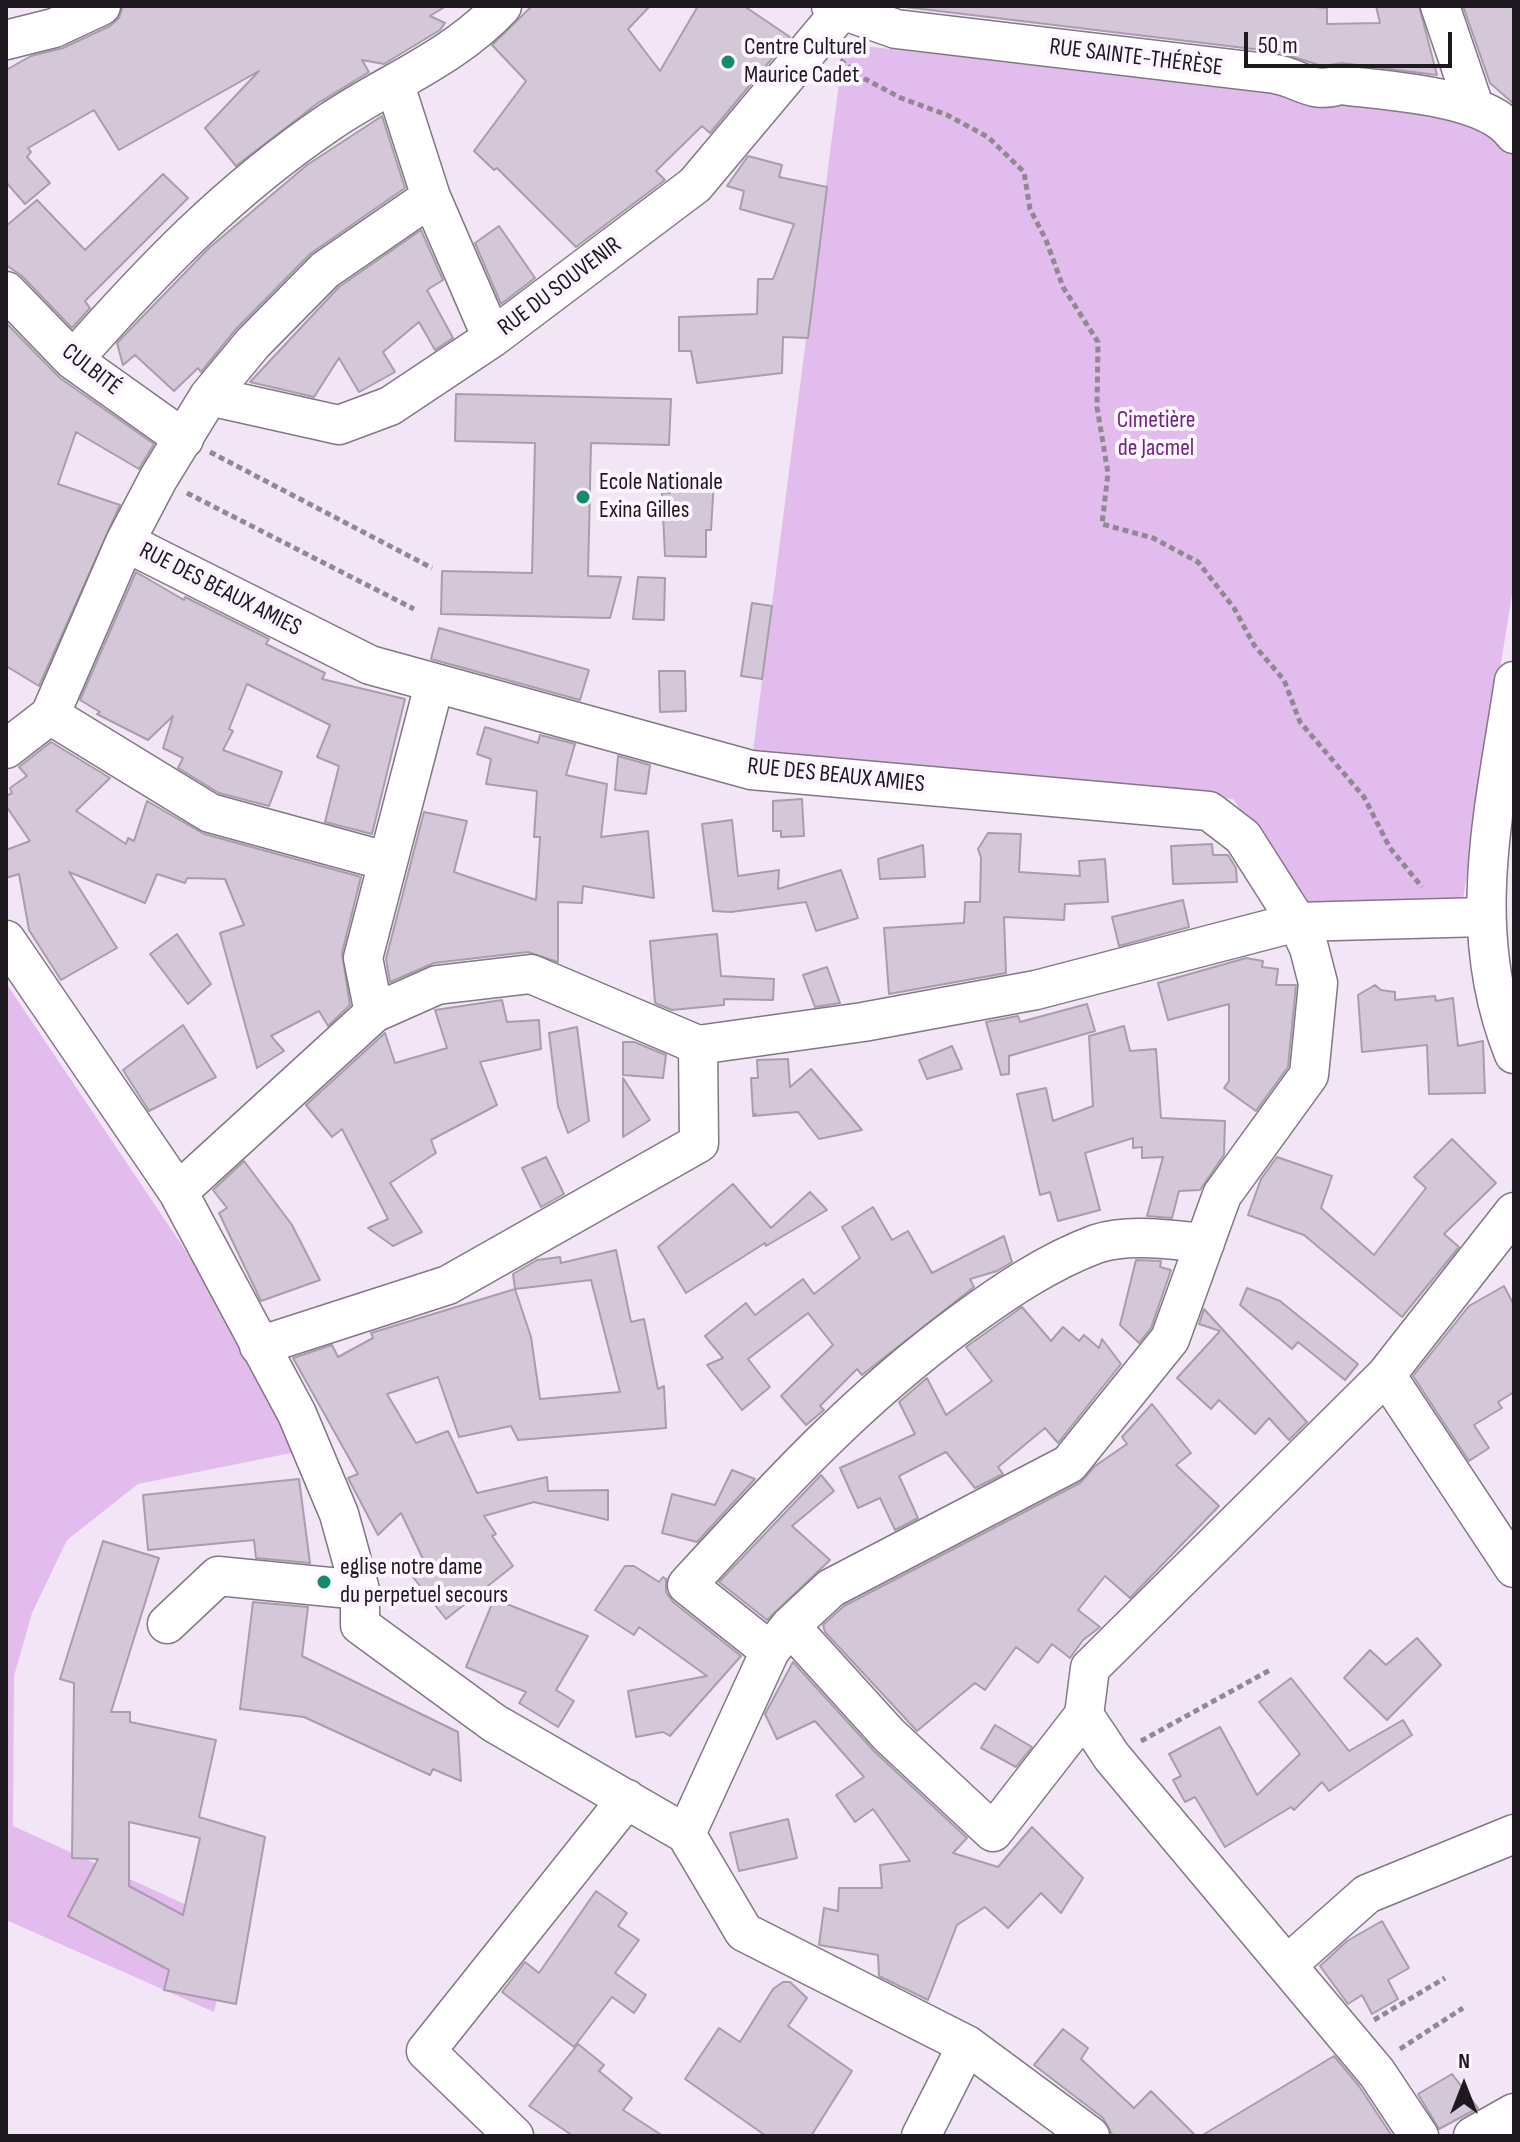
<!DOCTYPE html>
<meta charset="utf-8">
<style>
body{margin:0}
#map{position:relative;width:1520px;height:2142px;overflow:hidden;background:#f2e5f6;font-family:"Sofia Sans Condensed",sans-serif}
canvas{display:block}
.frame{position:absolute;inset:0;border:8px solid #1d191f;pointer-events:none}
.north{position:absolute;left:1424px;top:2046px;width:80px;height:80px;-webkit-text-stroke:6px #fcf4fe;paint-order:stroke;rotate:0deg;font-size:22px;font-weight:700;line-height:32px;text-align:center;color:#1d191f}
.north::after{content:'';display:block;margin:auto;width:28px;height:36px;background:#1d191f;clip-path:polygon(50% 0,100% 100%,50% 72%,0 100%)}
.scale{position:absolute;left:1244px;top:32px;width:208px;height:36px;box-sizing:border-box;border:4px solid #1d191f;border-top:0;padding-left:10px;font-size:24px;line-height:28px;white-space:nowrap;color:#1d191f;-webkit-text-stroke:6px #fcf4fe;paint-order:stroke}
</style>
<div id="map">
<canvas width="1520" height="2142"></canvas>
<div class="frame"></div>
<div class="north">N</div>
<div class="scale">50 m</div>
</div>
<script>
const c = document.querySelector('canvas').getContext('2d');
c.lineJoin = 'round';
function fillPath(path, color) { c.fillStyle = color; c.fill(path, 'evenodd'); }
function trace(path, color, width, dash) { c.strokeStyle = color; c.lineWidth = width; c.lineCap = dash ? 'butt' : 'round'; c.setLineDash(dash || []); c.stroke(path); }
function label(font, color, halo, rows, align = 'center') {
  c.font = font + ' "Sofia Sans Condensed",sans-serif'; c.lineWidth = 8; c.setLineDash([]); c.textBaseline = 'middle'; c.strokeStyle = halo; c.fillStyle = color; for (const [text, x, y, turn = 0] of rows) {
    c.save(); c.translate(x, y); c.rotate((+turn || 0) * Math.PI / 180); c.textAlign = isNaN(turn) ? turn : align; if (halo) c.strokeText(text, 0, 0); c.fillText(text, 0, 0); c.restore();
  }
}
const green = new Path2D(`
 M844,44L1281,91L1497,124L1514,142V582L1462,905L1306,906L1233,799L752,759Z
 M6,983L230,1317L296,1452L138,1484L67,1540L32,1613L14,1676L13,1826L233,1926L214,2012L6,1920Z`);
const building = new Path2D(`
 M123,6H446L430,16L445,23L440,30L384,64L362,60L369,72L318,103L236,166L205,128L259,71L119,150L94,110L28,148L31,152L27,157L50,183L25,204L6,182V70L31,56L63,48L110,26L119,18Z
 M532,6H650L628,29L660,71L698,6H744L790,37L710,133L702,126L656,171L665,180L576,247L497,168L494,170L474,151L526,81L492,45Z
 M897,6H1301L1327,8V24L1380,23L1376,6H1419L1437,75L1342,63L1322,66L1278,52Z
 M1463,6H1514V104L1490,83Z
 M382,116L405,188L310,254L237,328L201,372L198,368L174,391L135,355L123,365L117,343L209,248L307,165Z
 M748,156L782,165L779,177L827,187L808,338L783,337L782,373L697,383L691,351H679V317L757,314L758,279H773L794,224L740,209L744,191L727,186Z
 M163,174L188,198L85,301L90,308L72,328L22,276L6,265V226L37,200L85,250Z
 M499,226L535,278L501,304L475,243Z
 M421,230L443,280L427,290L453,338L435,350L419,322L383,352L395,372L359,392L339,358L314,397L250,382L339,287Z
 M6,323L60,378L154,444L139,469L76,432L58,484L120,505L39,686L6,666Z
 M456,394L671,399L669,445L591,443L588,576L621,577L610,618L441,614L442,571L532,573L535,443L455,441Z
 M672,476L714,480L711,530H706V557L665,556L662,493H670Z
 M136,572L184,600L185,597L269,639L266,644L325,673L322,679L405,699L372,834L325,822L339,766L317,757L330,725L247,684L229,729L233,731L223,750L282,772L269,806L219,793L178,768L183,758L163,748L173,716L148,740L97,714L100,712L80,700Z
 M638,577L665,578L664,620L633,619Z
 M752,603L772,606L762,679L741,676Z
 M439,628L589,670L580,700L431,659Z
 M659,671H685L686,711L660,712Z
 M485,727L538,743L540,735L575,744L566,775L607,784L601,837L648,831L654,898L583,886L582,903L558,902V962L528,952L434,963L390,982L386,959L424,812L467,821L454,872L536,900L540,837H534L537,791L486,784L491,759L477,754Z
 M51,742L110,778L76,811L126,844L128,838L134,841L147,801L204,834L361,877L342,953L350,1005L328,1026L319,1011L271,1036L284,1051L257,1068L220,933L244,925L225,879L187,878L185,883L157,874L145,903L69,872L117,948L61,980L29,930L19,874L6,878V850L30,841L6,806V796L12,793L10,788L27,776L19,767Z
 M618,756L650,765L646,794L615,790Z
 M802,799L804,836L781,837V831H773V801Z
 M732,820L738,876L779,870L778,889L841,870L858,918L816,931L806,902L731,912L713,911L702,824Z
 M988,833L1021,834L1019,872L1080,876L1079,861L1105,859L1108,902L1065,904L1064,920L1004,917L1006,973L889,994L884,928L964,923L965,902H980L981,858L978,849Z
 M1212,844L1213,855H1228L1236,868L1237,882L1173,884L1171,846Z
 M923,845L925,877L880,879L878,859Z
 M1183,900L1189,927L1119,946L1112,917Z
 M177,934L211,984L188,1004L150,954Z
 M717,934L721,976L774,979L773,1000L724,999V1005L672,1010L655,1003L650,941Z
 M1246,958L1263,961L1262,967L1278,969L1276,985H1296L1288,1067L1256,1111L1224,1088L1229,1081V1004L1168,1020L1158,983Z
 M827,967L840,1003L815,1007L803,975Z
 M1375,985L1381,990L1395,992V1000L1435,996L1436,1001L1453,998L1458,1046L1483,1041L1485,1093L1429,1094L1427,1045L1362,1052L1358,995Z
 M502,1000L507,1022L539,1020L541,1049L480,1062L497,1105L431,1140L436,1153L390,1183L422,1232L393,1246L368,1228L388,1219L342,1129L332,1137L306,1105L385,1033L395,1063L447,1048L435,1010Z
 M1087,1004L1095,1031L1009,1056V1074L1001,1075L986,1022L1018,1016L1020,1022Z
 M183,1025L216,1077L149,1111L123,1070Z
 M1124,1026L1130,1051L1156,1049L1161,1118L1225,1121L1224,1155L1200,1190L1179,1191L1172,1218L1147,1216L1163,1157L1142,1158V1147L1133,1148V1138L1085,1153L1100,1210L1058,1221L1050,1192L1040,1195L1017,1094L1046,1088L1053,1121L1093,1106L1089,1036Z
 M577,1027L589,1121L568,1133L558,1106L549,1033Z
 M623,1042H634L666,1055L663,1078L623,1075Z
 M952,1046L962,1069L927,1079L919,1060Z
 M788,1059L790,1087L811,1069L862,1130L819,1139L798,1112L753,1116L756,1114H753L751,1078H758L757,1060Z
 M623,1078L650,1120L623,1137Z
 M1452,1139L1496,1183L1444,1234L1459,1247L1402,1317L1304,1235L1248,1215L1261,1179L1277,1157L1332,1176L1321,1208L1374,1255L1426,1188L1414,1177Z
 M546,1157L564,1194L541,1207L522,1168Z
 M244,1161L292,1225L320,1280L261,1301L219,1213L227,1208L213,1190Z
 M733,1184L771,1228L810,1192L827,1210L766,1246L765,1243L686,1293L658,1247Z
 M873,1207L892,1240L908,1231L932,1273L1004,1236L1012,1262L997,1271L970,1279L974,1287L862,1375L857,1369L820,1406L824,1410L806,1425L781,1396L833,1345L808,1313L748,1359L770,1387L742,1410L707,1365L723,1358L705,1336L746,1303L755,1315L803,1279L814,1294L860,1258L842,1227Z
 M616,1250L631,1322L644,1319L658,1389L664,1386L666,1428L518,1440L511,1426L459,1437L438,1377L387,1394L416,1443L448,1431L477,1493L547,1477L548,1491L608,1490V1520L534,1502L484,1516L496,1534L492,1536L513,1566L446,1619L409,1572L424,1561L401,1513L378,1535L348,1478L358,1474L293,1358L332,1345L338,1357L373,1338L371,1333L515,1289L513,1274L537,1260L560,1257L561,1263ZM591,1280L620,1392L540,1399L531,1337L515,1289Z
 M1136,1260L1161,1261L1160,1267L1171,1270L1151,1328L1139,1343L1120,1325Z
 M1504,1286L1514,1305V1392L1498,1402L1502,1408L1474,1425L1489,1448L1469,1461L1413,1376L1469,1306Z
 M1247,1288L1280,1301L1358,1364L1345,1380L1298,1342L1292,1349L1240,1305Z
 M1022,1307L1051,1341L1063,1327L1079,1341L1084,1335L1099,1348L1102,1339L1121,1364L1058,1443L1045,1428L998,1467L1003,1474L975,1488L946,1452L899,1476L918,1518L895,1530L880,1498L858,1508L840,1468L915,1434L899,1402L927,1378L946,1415L992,1381L966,1347Z
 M1204,1309L1307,1422L1289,1440L1269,1418L1255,1434L1219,1400L1211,1409L1177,1378L1220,1331L1199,1324Z
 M1152,1404L1191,1453L1176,1465L1219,1506L1130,1598L1105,1576L1078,1610L1100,1627L1083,1640L1070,1658L1052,1644L1038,1663L1016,1647L985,1690L975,1683L917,1731L825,1632L823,1625L844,1606L1080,1483L1095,1466L1127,1444L1122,1437Z
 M732,1470L755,1479L697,1542L662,1533L672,1494L715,1505Z
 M821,1475L834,1491L792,1526L830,1560L767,1620L719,1582Z
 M299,1479L310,1563L256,1558L254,1540L148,1550L143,1495Z
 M103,1541L159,1558L111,1712H130V1722L216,1740L199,1817L265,1837L236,2004L164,1990L169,1970L68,1916L98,1859L72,1858L74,1683L60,1679ZM129,1822L200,1838L183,1915L129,1886Z
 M625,1566H634L659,1582L663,1577L666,1579V1592L673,1602L741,1656L670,1736L663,1732L636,1737L628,1691L707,1676L639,1627L634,1635L595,1610Z
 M494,1599L588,1636L556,1690L574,1701L558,1727L519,1703L526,1692L466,1667Z
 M253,1602L308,1607L302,1656L458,1732L461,1781L433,1769L430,1775L304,1717L240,1709Z
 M1417,1638L1441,1665L1387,1720L1344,1678L1370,1650L1386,1665Z
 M793,1662L874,1751L967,1838L953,1853L998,1867L1032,1827L1083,1878L1061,1913L1041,1893L1008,1928L985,1907L957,1925L928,2000L879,1976L878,1955L819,1945L824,1908L838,1911L839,1888H882L880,1865L910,1861L873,1809L855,1822L836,1795L864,1777L815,1721L777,1739L765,1714Z
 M1291,1678L1349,1751L1403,1720L1412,1735L1329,1791L1322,1782L1294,1810L1291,1807L1225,1847L1195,1797L1185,1802L1173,1780L1181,1776L1169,1754L1220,1727L1257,1795L1300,1754L1259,1702Z
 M995,1725L1032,1747L1016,1767L981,1748Z
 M788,1819L797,1858L739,1871L730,1833Z
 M596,1891L627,1913L618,1926L639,1940L615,1973L646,1995L634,2013L612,1997L574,2047L502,1992L525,1962L539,1973Z
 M1382,1921L1409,1968L1388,1980L1398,1999L1372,2014L1362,1995L1348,2004L1320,1966L1347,1941Z
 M783,1982H790L807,1998L788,2026L852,2071L811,2136H766L685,2079L719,2028L740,2042L773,1989Z
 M1063,2029L1088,2048L1081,2059L1134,2108L1151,2091L1196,2136H1113L1103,2118L1034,2065Z
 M578,2044L604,2065L599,2071L632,2098L623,2110L663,2136H573L529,2106Z
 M1334,2056L1359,2086L1392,2136H1201Z
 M1452,2074L1478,2108L1439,2129L1418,2094Z`);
const path = new Path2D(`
 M840,60L865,79L901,98L947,115L988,137L1024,172L1030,209L1046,240L1063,287L1098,342L1097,407L1108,473L1102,524L1153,538L1198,562L1234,608L1254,645L1284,680L1300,722L1364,797L1390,848L1422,887
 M210,452L432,568
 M187,493L414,609
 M1141,1741L1270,1670
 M1374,2020L1445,1978
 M1400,2049L1463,2008`);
const minor = new Path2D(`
 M831,6L896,29L1275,74C1303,79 1310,94 1340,85C1387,91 1486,95 1514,134
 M1440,6L1474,106
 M6,40L54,28L101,6
 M395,85L431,197L492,338
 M6,291L73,360L184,439
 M73,360C154,268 229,190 331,121C389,82 454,58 502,6
 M209,396L339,425L390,406L492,338L695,185L841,11
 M125,542L370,665L751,770L1209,811L1243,837L1297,922L1484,917
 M1514,681C1495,809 1463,928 1514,1054
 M50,715L210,813L386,861
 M6,749L50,715L125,542L158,479L209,396L253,343L325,270L431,197
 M6,940L178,1192L297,1414L339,1514L360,1590V1625L494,1723L686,1834
 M374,1013L363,958L434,685
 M178,1192L374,1013L437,985L531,974L698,1045L863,1022L1036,990L1297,922L1309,948L1318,983L1309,1075L1222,1195L1170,1339L1069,1464L831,1588L790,1626L770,1651L686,1834L744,1932L967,2045L1090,2136
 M259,1346L448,1285L699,1143L698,1045
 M1386,1375L1514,1568
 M167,1624L218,1576L360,1590
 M790,1626L889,1735L993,1832L1084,1715
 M770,1651L687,1585C777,1487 856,1400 964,1321C1005,1291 1048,1262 1096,1244C1129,1233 1171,1240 1205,1243
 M1287,1965L1367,1894L1514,1834
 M514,2136L426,2051L627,1799
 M921,2136L967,2045
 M1419,2136L1377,2073L1112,1757L1084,1715L1090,1668L1386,1375L1514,1212
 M1473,2136L1514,2113`);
const markers = [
 [728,62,8,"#168b6c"],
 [583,497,8,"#168b6c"],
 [324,1582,8,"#168b6c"]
];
const poiNames = [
 ["Centre Culturel",744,48],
 ["Maurice Cadet",744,76],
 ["Ecole Nationale",599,483],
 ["Exina Gilles",599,511],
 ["eglise notre dame",340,1568],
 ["du perpetuel secours",340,1596]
];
const streetNames = [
 ["RUE SAINTE-THÉRÈSE",1136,58,7],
 ["RUE DU SOUVENIR",560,287,-37],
 ["CULBITÉ",91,370,38],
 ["RUE DES BEAUX AMIES",220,590,27],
 ["RUE DES BEAUX AMIES",836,776,6]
];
const parkNames = [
 ["Cimetière",1156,421],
 ["de Jacmel",1156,449]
];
fillPath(green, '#e2bcec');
fillPath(building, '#d4c7d7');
trace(building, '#a99cac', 2);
trace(minor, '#837786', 41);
trace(path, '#918894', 5, [6, 4]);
trace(minor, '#fff', 38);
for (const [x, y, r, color] of markers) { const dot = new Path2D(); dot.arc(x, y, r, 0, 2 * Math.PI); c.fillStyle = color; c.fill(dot); trace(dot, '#fcf4fe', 3); }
label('24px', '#1d191f', '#fcf4fe', poiNames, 'left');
label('24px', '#1d191f', '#fcf4fe', streetNames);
label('24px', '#6d267e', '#fcf4fe', parkNames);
</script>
